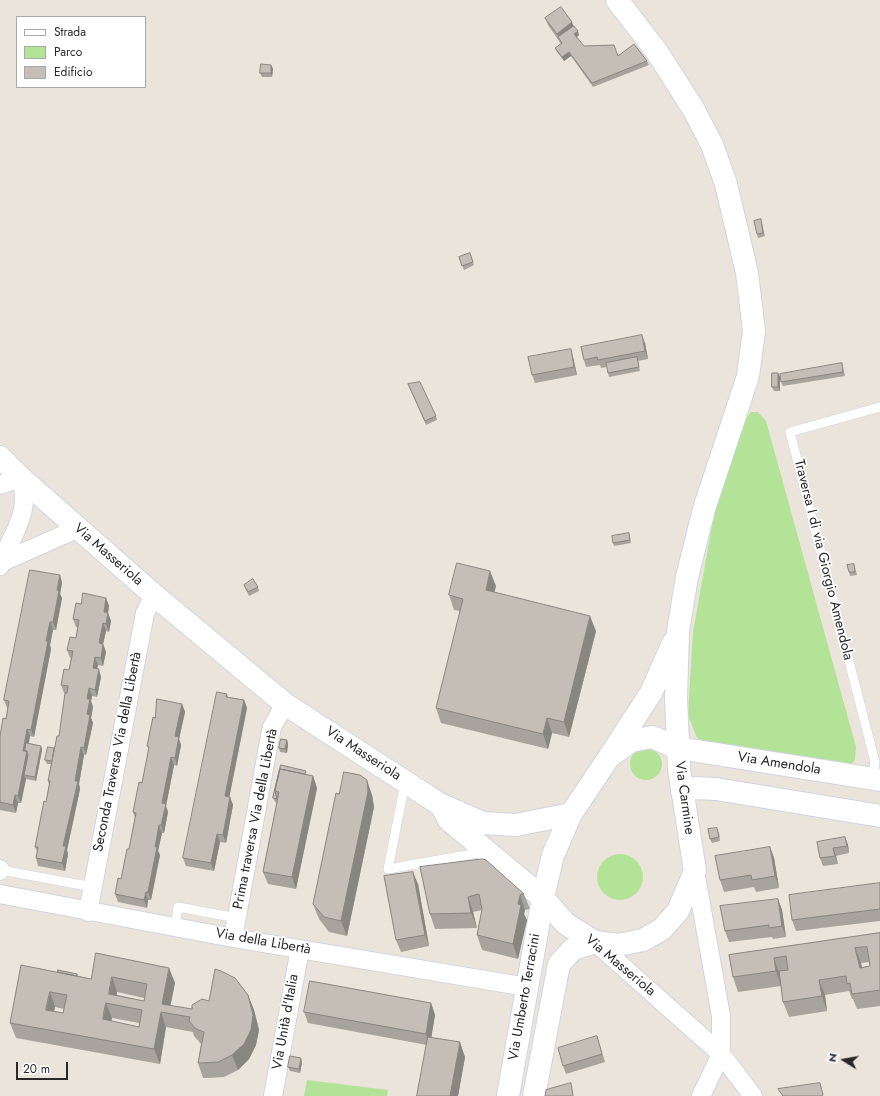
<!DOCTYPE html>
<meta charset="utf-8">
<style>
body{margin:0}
#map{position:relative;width:880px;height:1096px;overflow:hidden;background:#ebe4db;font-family:Jost,sans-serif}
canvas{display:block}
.legend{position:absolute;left:16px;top:16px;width:130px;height:72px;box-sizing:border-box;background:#fff;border:1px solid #a9a9a9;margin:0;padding:5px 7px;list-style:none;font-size:12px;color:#292929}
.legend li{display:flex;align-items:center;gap:8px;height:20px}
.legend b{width:20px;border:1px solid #a9a9a9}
.north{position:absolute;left:824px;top:1040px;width:40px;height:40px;-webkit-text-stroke:3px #fff;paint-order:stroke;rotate:281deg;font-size:11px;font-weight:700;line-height:16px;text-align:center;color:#292929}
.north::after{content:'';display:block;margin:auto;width:14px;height:18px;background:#292929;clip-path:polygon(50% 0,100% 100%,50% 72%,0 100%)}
.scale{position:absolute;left:16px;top:1062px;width:52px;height:18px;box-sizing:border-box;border:2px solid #292929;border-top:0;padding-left:5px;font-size:12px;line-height:14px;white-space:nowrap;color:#292929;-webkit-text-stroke:3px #fff;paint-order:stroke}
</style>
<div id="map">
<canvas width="880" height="1096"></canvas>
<ul class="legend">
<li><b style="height:5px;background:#fff"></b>Strada</li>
<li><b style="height:11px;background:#b2e396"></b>Parco</li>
<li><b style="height:11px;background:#c4beb6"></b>Edificio</li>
</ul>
<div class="north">N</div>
<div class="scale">20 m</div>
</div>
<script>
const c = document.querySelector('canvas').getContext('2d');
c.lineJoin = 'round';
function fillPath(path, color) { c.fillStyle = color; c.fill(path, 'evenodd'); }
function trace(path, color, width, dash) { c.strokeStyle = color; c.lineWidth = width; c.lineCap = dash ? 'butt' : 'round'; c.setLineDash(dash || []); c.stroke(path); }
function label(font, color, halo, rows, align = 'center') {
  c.font = font + ' Jost,sans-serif'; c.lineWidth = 3.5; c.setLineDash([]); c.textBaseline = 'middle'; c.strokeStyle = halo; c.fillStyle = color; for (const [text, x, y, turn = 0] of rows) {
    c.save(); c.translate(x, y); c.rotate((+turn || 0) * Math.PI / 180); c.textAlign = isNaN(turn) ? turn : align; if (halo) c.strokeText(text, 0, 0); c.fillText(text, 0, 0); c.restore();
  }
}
const green = new Path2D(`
 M751,412H758L766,421L856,747L855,759L852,764L702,741L697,738L688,715L693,632L712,526L724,478L747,417Z
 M630 764a16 16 0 1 1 32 0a16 16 0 1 1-32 0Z
 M597 877a23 23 0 1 1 46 0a23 23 0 1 1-46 0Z
 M307,1080L388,1090L387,1096H304Z`);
const lane = new Path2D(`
 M872,779L875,762L790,432L880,407
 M405,783L388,869L484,852
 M0,870L93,887
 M175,927L178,907L237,918`);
const street = new Path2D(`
 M0,485L21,478C32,513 11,535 0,566
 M2,562L79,528
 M0,869V871
 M695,871L721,1016V1054L701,1096
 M0,894L233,938L527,987
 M88,912L145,613L154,595
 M233,938L270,736L272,727L285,704
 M595,942L721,1054L753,1096
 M273,1096L300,949`);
const secondary = new Path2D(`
 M0,457L21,478L154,595L285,704L441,805L449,820L543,898L566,924L595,942L618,945L643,940L662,929L678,911L695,871L679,769L676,698L678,631L687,577L704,509L748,376L754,331L747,273L726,184L712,145L694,110L657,52L617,0
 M613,751L651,693L673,643
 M682,791L696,788L716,789L880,816
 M442,805L483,823L516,825L571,814
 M508,1096L543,898L553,855L571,814L609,757L631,741L652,737L678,748L880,780
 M534,1096L559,964L573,949L595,942`);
const wall = new Path2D(`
 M545,18L574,26L579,35L577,37L584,46L618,56L647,61L649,65L593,87L571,56L564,61L557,52L555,48L561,44L548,25Z
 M271,65L273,69L272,77H262L260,73Z
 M761,219L765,236L758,238L757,234Z
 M470,253L474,265L464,270L459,257Z
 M645,343L648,359L638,361L640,371L609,377L607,367L601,368L600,365L586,367L584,360Z
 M573,357L577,375L535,383L532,375Z
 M842,363L843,367L845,376L783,386L781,382Z
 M778,373L780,377V391H774L772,387Z
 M408,384L436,416L437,420L426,425Z
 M629,533L631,543L614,546L613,543Z
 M854,564L857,575L850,576L849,572Z
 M60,575L62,583L60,594L62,598L56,630H53L50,645L51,649L34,737L30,736L29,743L41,746L42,750L36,781L26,779L21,803H18L16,813L0,810V736L6,719L8,708H7L4,700Z
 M244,585L258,587L259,591L249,596L245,588Z
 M496,586L494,592L596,631L569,737L552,733L548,749L441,723L436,708L460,611L454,610L449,595Z
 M106,598L109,606L108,613L111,621L109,632L106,631L103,644L106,652L103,666L98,665L97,669L101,677L97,697L92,696L91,701L93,707L91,718L93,723L86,755H84L79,784L80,789L67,850L68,854L65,871L38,866L36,858L37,851L35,847L46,802L49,785L48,781L51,764H47L45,760L54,748L59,736L65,693H64L61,685L69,670L71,658H70L67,650L76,638L78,627H76L73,619L81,604Z
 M227,694L228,697L244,700L247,708L229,797H230L233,805L226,843L220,842L214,871L186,866L183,858Z
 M182,704L185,712L179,739L181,745L177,766L174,765L166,806L168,812L164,833H162L158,851L160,855L151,900H148L147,908L118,902L115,894L121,879L129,849L135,818L133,812L142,783L149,750L147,746L155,718Z
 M287,740L288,744L287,753L280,752L279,748Z
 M281,765L307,775L313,776L317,788L296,889L268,884L263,872L277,803L275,802L273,798Z
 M372,795L374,807L347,936L329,932L319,919L313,904Z
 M719,832L720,841L712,843L710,839Z
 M845,837L848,845L849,853L836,856L838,864L823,866L820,858Z
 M770,847L774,858L779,888L756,892L754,887L724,892L720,880Z
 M420,867L524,894L530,909L525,910L524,914L527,920L518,959L482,950L477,935L482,910L473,912L477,928L435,929L430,914Z
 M880,883V921L796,931L792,920Z
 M418,884L429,946L401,952L396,940Z
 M778,899L782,910L786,937L773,939L772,937L729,942L725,931Z
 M880,933V1006L857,1009L853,999H852L849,991L825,995L827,1011L789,1017L783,1002L781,986L738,992L733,977L729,955ZM870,962V966L862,967L861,963Z
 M169,968L175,983L170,1006L192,1009L209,1001L248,995L254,1010L259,1030L256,1045L249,1059L238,1070L224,1077L208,1078H203L198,1063L201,1044L194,1036L193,1032L166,1027L160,1064L16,1038L10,1023L58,972L77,974L78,976L91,979ZM117,992L144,998V1001L117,995ZM55,1007L64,1009L63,1013L54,1011ZM112,1018L139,1023V1027L111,1021Z
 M431,1003L435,1015L431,1037L465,1057L458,1096H417L427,1045L308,1023L304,1012Z
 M597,1036L605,1062L566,1074L563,1066Z
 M302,1062L300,1073L290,1071L288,1067Z`);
const shadedWall = new Path2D(`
 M572,22L575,30L558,37L560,41L557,34Z
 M578,31L579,35L576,38L574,34Z
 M569,52L571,56L564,61L562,57Z
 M271,65L273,69L272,77L271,73Z
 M642,335L645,343L648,359L645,351Z
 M571,349L573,357L577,375L574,367Z
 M778,373L780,377V391L778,387Z
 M490,571L496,586L491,605L486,590Z
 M60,575L62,583L60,594L62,598L56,630L53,622L57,590Z
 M106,598L109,606L107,620L104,612Z
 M108,613L111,621L109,632L106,624Z
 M590,616L596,631L569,737L564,722Z
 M50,622L53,630L50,645L51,649L34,737L31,730Z
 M103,623L106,631L103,644L106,652L103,666L101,658L99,643Z
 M95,657L98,665L96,675L93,668Z
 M99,669L101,677L97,697L95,690Z
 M89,688L92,696L91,701L93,707L91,718L93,723L86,755L84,748L87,699Z
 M244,700L247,708L228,804L225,796Z
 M182,704L185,712L179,739L181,745L177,766L175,758V736Z
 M547,718L552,733L548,749L543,734Z
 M27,729L30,736L27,752L30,759L24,775L26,779L21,803L18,796L23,751Z
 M287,740L288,744L287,753L285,749Z
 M41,746L42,750L36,781L35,777Z
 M81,747L84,755L79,784L80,789L67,850L68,854L65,871L62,863L63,846Z
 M171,757L174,765L166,806L168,812L164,833L161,825L162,803Z
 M313,776L317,788L296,889L292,877Z
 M367,780L372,795L374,807L347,936L341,921Z
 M15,795L18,803L16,813L13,805Z
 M230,797L233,805L226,843L223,835Z
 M159,825L162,833L158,851L160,855L151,900L148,892L155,847Z
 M217,834L220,842L214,871L211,863Z
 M845,837L848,845L849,853L847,846Z
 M770,847L774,858L779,888L775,876Z
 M833,848L836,856L838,864L835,856Z
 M413,872L418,884L429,946L425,935Z
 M146,892L148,900L147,908L144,900Z
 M520,895L525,910L524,914L527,920L518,959L513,944L518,904Z
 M468,897L473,912L477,928L471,913Z
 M778,899L782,910L786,937L782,926Z
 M855,948L861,963L865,983L860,968Z
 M774,958L779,973L781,986L776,971Z
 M169,968L175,983L169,1013L162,1004Z
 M112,977L117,992L115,1004L109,994Z
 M819,980L825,995L827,1011L822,996Z
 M50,992L55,1007L51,1025L46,1010Z
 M248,995L254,1010L259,1030L256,1045L249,1059L238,1070L232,1055Z
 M106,1003L112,1018L109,1034L103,1019Z
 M431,1003L435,1015L430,1046L426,1034Z
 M161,1012L166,1027L160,1064L154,1049Z
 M460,1042L465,1057L458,1096H450Z
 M301,1058L302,1062L300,1073L299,1069Z`);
const building = new Path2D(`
 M561,7L572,22L557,34L545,18Z
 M574,26L578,31L574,34L584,46L614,45L618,56L634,44L647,61L592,83L569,52L562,57L555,48L562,43L558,37Z
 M261,64L271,65V73H260Z
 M761,219L763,233L757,234L754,221Z
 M470,253L473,262L462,266L459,257Z
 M642,335L645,351L598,360L597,357L584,360L581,347Z
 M571,349L574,367L532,375L528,357Z
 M637,357L639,367L608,373L606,363Z
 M842,363L843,372L781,382L780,374Z
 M772,373H778V387H772Z
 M420,382L436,416L425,421L408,384Z
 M629,533L630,540L613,543L612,536Z
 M457,563L490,571L486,590L590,616L564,722L547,718L543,734L436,708L463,599L449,595Z
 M854,564L855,572H849L847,565Z
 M30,570L60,575L57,590L59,591L53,622H50L46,641H48L31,730L27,729L23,751H27L18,796L15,795L13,805L0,802V736L3,718L6,719L9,701L4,700Z
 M253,579L258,587L248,592L244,585Z
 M83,593L106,598L104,612L108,613L106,624L103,623L99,643L103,644L101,658L95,657L93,668L99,669L95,690L89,688L87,699H90L87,714L90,715L84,748L81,747L75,781H78L63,846H66L62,863L36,858L38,847H35L44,801L46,802L50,781H48L57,736H59L65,693H67L68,686L61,685L64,669L69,670L73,651L67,650L70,637L76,638L79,620L73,619L76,603L81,604Z
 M217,692L227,694L226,697L244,700L225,796L230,797L223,835L217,834L211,863L183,858Z
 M157,699L182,704L175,736L179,737L175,758L171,757L162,803L166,804L161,825H159L155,847H157L148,892H146L144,900L115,894L118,878L121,879L127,849H129L136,813L133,812L139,782L142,783L149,747L147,746L153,717L155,718Z
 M281,739L287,740L285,749L279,748Z
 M26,743L41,746L35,777L24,775L28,755L27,751H25Z
 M48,747L54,748L52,761L45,760Z
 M281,765L306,771L305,774L280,769L275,791L277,799L273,798Z
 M280,769L313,776L292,877L263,872L279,792L275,791Z
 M344,772L360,775L367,780L368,792L341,921L324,917L313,904L336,793L339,794Z
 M717,828L719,837L710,839L708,829Z
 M845,837L847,846L833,848L835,856L820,858L817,842Z
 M770,847L775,876L752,880L751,875L720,880L715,856Z
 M483,859L486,860L524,894L520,895L518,904L521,905L513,944L477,935L482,909L479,894L468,897L471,913L430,914L420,867Z
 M413,872L425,935L396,940L384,876Z
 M880,883V909L792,920L789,895Z
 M778,899L782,926L769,928V925L725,931L720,906Z
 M880,933V990L852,994L850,983L847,984L846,976L819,980L822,996L783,1002L779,971L788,970L786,956L774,958L776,971L733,977L729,955ZM867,947L870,966L860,968L855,948Z
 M96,953L169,968L162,1004L192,1009V1005L202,999L209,1001L215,969L221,971L235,978L248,995L253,1015L251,1030L244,1044L232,1055L218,1062L202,1063H198L204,1032L196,1029L189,1021L190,1017L161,1012L154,1049L10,1023L21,965L91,979ZM112,977L147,984L144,1001L109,994ZM50,992L67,995L63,1013L46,1010ZM106,1003L142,1010L139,1027L103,1019Z
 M58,970L77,974V976L58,972Z
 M310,981L431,1003L426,1034L304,1012Z
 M597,1036L602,1054L563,1066L558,1048Z
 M428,1037L460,1042L450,1096H417Z
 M290,1056L301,1058L299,1069L288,1067Z
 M571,1083L573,1096H545L546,1090Z
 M820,1083L823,1095L822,1096H783L778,1089Z`);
const streetNames = [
 ["Via Masseriola",108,555,41],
 ["Traversa I di via Giorgio Amendola",823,560,76],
 ["Seconda Traversa Via della Libertà",118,752,-79],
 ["Via Masseriola",363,754,33],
 ["Via Amendola",779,764,9],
 ["Via Carmine",684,798,82],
 ["Prima traversa Via della Libertà",256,819,-79],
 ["Via della Libertà",263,942,10],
 ["Via Masseriola",620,966,40],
 ["Via Umberto Terracini",525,997,-80],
 ["Via Unità d'Italia",286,1022,-80]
];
fillPath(green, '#b2e396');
trace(lane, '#d0d4e2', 10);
trace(street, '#d0d4e2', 20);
trace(secondary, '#d0d4e2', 24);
trace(lane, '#fff', 9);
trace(street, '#fff', 18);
trace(secondary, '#fff', 22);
fillPath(wall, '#a9a39d');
fillPath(shadedWall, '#89857f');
fillPath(building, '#c4beb6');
trace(building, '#89857f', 1);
label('14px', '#292929', '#fff', streetNames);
</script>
